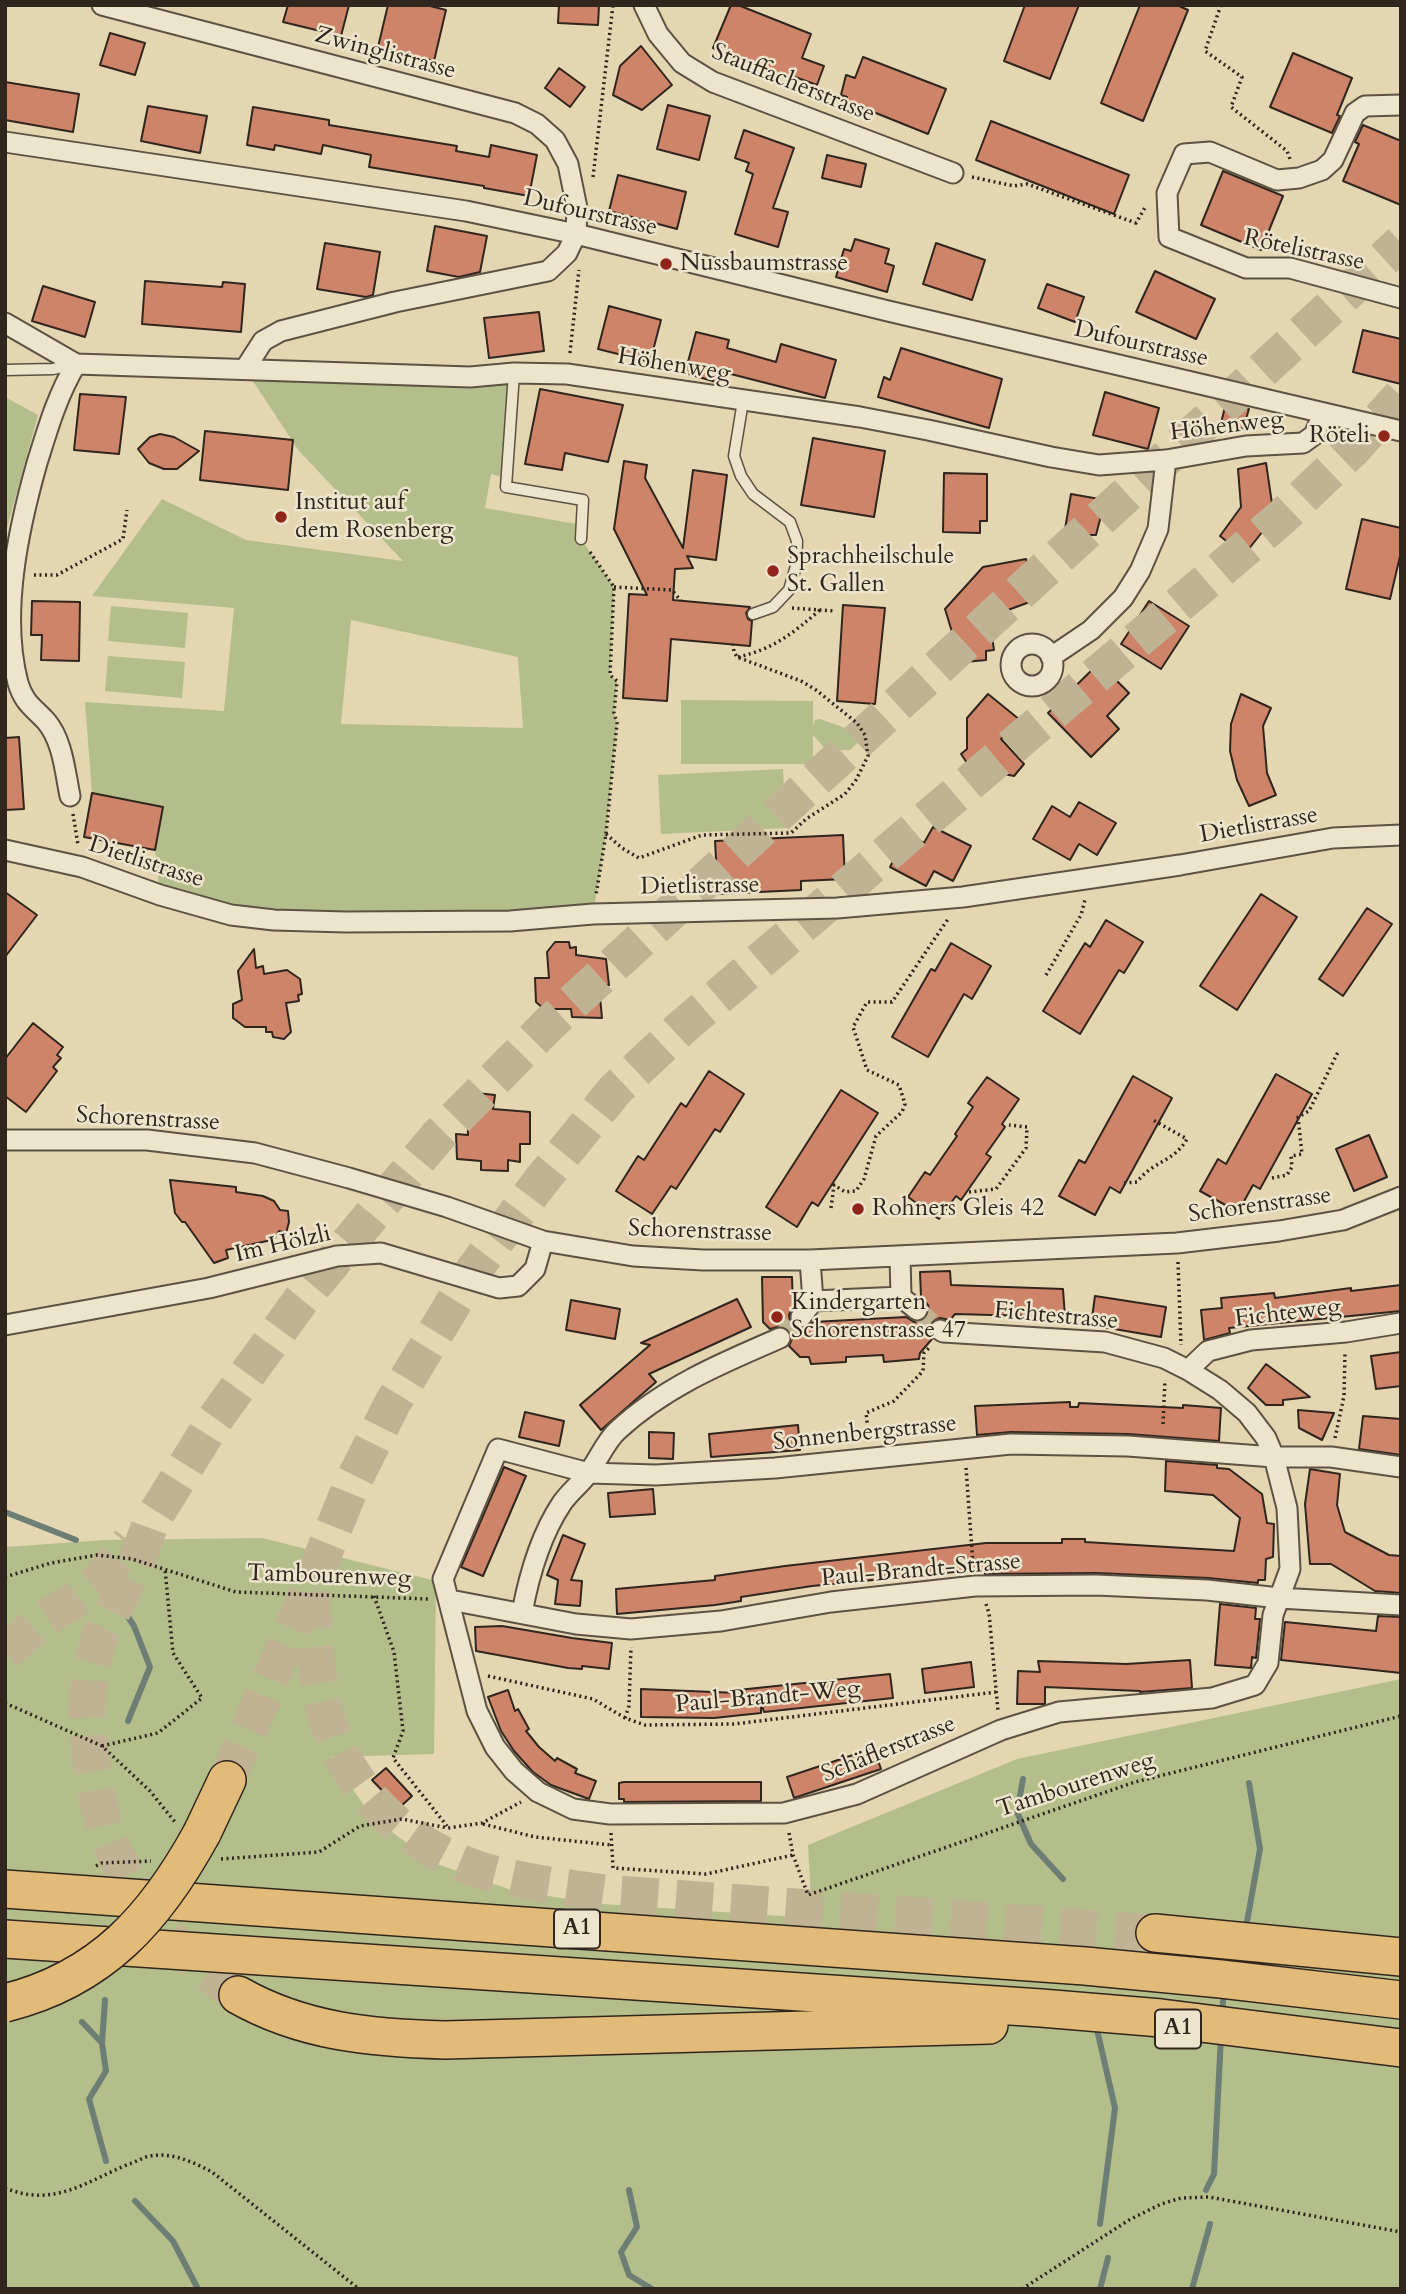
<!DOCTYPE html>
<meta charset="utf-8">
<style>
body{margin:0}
#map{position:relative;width:1406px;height:2294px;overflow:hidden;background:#e3d6b1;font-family:Cardo,serif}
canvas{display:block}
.frame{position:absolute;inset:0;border:7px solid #30261e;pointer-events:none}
</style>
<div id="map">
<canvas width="1406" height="2294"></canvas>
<div class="frame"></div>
</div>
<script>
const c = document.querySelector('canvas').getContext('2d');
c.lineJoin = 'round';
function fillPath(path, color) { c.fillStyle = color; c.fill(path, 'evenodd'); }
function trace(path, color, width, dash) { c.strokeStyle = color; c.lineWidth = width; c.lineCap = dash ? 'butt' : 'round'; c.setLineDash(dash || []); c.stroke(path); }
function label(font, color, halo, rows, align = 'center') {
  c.font = font + ' Cardo,serif'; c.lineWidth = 5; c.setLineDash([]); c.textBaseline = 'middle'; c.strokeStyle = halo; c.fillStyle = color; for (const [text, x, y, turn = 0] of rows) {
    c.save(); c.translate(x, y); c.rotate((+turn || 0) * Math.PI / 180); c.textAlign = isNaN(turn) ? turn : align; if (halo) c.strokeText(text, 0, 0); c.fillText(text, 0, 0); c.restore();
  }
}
const green = new Path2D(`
 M245,369L514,373L507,478L491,474L485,508L582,525L581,539L614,587L610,675L617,681L614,713L617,723L606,834L593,914L346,922L160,895L155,850L163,807L92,793L85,702L224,711L234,608L92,596L162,499L246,540L403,561L299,451ZM351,620L518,657L523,728L341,724Z
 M5,397L38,415L5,535Z
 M111,606L188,613L185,648L108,641Z
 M108,656L185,662L182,698L105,691Z
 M681,700L813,701V727L815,720L820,719L854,731L860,740L850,750L827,751L813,735V764H681Z
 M783,769L786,828L661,834L658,775Z
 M262,1538L436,1581L434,1754L330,1757L373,1818L434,1863L514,1891L602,1904L812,1918L808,1845L1017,1759L1401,1679V2289H5V1547L106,1540Z`);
const stream = new Path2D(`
 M5,1512L76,1540
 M97,1569L134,1626L150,1667L128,1721
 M1023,1779L1017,1812L1031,1844L1063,1879
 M1244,1928L1247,1922L1260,1849L1249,1783
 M1222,2014L1224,1990
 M82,2022L102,2043L106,2071L89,2099L106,2161
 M1096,2025L1115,2108L1100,2224
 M102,2043L105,2000
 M629,2190L637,2227L621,2252L629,2275L652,2289
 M1206,2190L1214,2174L1221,2036
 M135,2201L173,2241L198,2289
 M1100,2289L1108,2258
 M1192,2289L1210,2224`);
const building = new Path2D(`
 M288,5H349L341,36L283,22Z
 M388,5H426L446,10L434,61L378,47Z
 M559,5H599L598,25L558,23Z
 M731,5H738L811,34L802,58L824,66L817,85L795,77L793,80L713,48Z
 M1025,5H1079L1050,79L1004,61Z
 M1140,5H1177L1188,10L1143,121L1101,103Z
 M110,33L145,43L135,75L100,65Z
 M641,46L672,85L642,110L613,95L620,66Z
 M1293,53L1352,78L1337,115L1340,116L1332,133L1270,107Z
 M863,57L946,89L928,134L846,101L847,97L841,95L846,75L855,78Z
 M559,68L585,87L570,107L545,88Z
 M5,82L79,94L73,132L5,120Z
 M668,105L710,116L699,160L657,149Z
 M148,106L207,116L200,153L141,141Z
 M253,107L329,120V125L457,146L456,151L489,157L491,145L537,155L529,196L484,188V186L369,167L371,155L323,145L321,154L275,145L274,150L247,145Z
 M991,121L1129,175L1114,214L976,160Z
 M1363,125L1401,141V205L1343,181L1359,144L1355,142Z
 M744,130L794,148L773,208L788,212L778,247L735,234L753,174L746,171L749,163L735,158Z
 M827,155L866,164L861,187L822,178Z
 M1223,171L1283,196L1261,250L1201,225Z
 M618,175L686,192L677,229L609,211Z
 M435,226L487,236L480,272L459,277L427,271Z
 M855,239L889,249L885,263L894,266L887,292L836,277L844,249L851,251Z
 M325,243L380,252L373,295L366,297L317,289Z
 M936,243L985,260L972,300L923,284Z
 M1155,271L1215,299L1196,339L1136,312Z
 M145,281L222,287L223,282L245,284L241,332L142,324Z
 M1047,284L1084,297L1075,322L1038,308Z
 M43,286L95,302L85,337L32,321Z
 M609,306L661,320L650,362L598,349Z
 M539,312L544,351L489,358L484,318Z
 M1363,330L1401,339V384L1353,372Z
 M696,332L729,340L727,348L776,362L781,344L836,360L825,398L719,371L716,382L685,373Z
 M901,348L1002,379L989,428L878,397L884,377L890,380Z
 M540,389L623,405L608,462L565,453L562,470L525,464Z
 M1105,392L1159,408L1148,449L1093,435Z
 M80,394L126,397L119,454L74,450Z
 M1226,403L1249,409L1243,429L1221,423Z
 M205,431L293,440L288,490L200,480Z
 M160,434L174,437L199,451L177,469H164L149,463L138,449L150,437Z
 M813,438L885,451L874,517L801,505Z
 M624,461L647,465L645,478L683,548L693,470L727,475L716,560L687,556L693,568L675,569L673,600L750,607L746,613L748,619L752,621L750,646L671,639L667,701L623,698L629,594L647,595L614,529Z
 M1266,463L1274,517L1244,555L1220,536L1241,507L1238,469Z
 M944,473L987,474V521H980V533L943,532Z
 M1071,494L1105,500L1096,535H1064Z
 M1362,519L1401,528V552L1390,599L1346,589Z
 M1026,559L1035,590L1030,595L1035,600L1008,610L991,630L994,650L986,651V660L954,663L950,645H956L945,609L983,567Z
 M32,601L80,602L79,661L41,660L42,635H31Z
 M1149,601L1189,626L1161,669L1121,644Z
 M843,605L885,608L875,704L837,701Z
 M1099,663L1129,693L1107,716L1119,729L1091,757L1048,713Z
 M988,694L1020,720L1001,739L1024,764L1014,776L999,773L982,785L961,754L967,749V718Z
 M1241,694L1271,708L1263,726L1267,773L1276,795L1249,806L1237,780L1230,751L1231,724Z
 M19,737L24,809L5,810V738Z
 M92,793L163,807L155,850L84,837Z
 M1079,802L1116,823L1097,855L1079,844L1070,860L1033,839L1052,806L1070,817Z
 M933,827L971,846L953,881L934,871L926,886L890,867L907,834L924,843Z
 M843,835L845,879L801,881V890L718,894L715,841Z
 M5,892L37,915L5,957Z
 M1261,894L1297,917L1237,1010L1200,986Z
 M1367,908L1392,924L1343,996L1319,979Z
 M1106,920L1143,942L1124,973L1119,970L1080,1034L1043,1011L1085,943L1090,947Z
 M555,942H569L570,948L576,947V955L606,959L609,985L599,987L602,1018L572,1017L571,1009H544L536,1002L535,978H549L547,952Z
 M951,943L991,966L972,999L964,994L928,1057L892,1037L931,969L935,971Z
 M254,949L256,968L263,966L264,974L287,970L300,979L302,994L298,995L299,1001L286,1003L291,1032L284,1039L273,1037L272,1032H266V1027H245L233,1018V1004L242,1000L238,971Z
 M33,1023L63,1047L57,1055L61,1058L53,1067L57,1071L26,1112L5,1096V1059Z
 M709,1071L744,1094L720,1132L715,1129L676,1189L671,1186L652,1214L616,1191L638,1156L644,1160L681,1103L686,1107Z
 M1276,1074L1312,1094L1260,1189L1253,1185L1238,1212L1200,1191L1218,1159L1226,1164Z
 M1133,1076L1172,1098L1120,1193L1110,1187L1095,1215L1059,1196L1079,1160L1085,1163Z
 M987,1077L1019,1099L1002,1124L1005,1127L986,1154L991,1157L961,1200L956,1196L939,1219L908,1197L925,1172L930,1175L957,1136L955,1134L973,1107L968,1103Z
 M841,1090L878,1113L818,1206L812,1202L797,1227L766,1207Z
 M467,1092L495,1095L493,1109L530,1112V1144H520V1162L508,1160V1171L481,1170V1161L457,1159L456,1134L468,1135Z
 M1369,1135L1387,1177L1354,1191L1336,1149Z
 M170,1180L236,1187V1192L263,1196L274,1201L280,1210L288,1211L289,1222L286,1233L279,1231L274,1239L267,1241L226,1250L228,1258L214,1263L185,1222H182L175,1213Z
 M950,1271L951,1285L1063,1289L1065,1317L955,1314L950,1320L940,1318L930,1323L928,1330L932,1339L920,1353L919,1359L884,1362L883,1355L846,1357V1362L811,1364L809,1357H800L789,1346L792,1339L788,1329L781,1326L770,1329L763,1322L762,1277H792L793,1307L789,1315L790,1321L793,1326L800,1329L806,1328L813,1322L906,1317L914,1322H921L927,1317L929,1311L928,1305L921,1297L920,1272Z
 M1401,1285V1311L1229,1328L1230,1333L1204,1340L1201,1310L1222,1308L1221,1298L1274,1293L1275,1298L1351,1288V1291Z
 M1095,1296L1166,1307L1161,1337L1091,1325Z
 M737,1299L751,1327L649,1374L656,1382L601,1430L580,1405L650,1345L641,1343Z
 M571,1300L620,1309L615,1339L566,1330Z
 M1401,1352V1386L1376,1389L1371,1356Z
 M1266,1364L1310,1397L1283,1400V1405H1266L1248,1388Z
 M1070,1402V1407H1078L1079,1403L1183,1408V1405L1221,1408L1219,1441L1128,1434L1011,1432L977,1435L975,1406Z
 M1298,1410L1334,1413L1322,1440L1299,1428Z
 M525,1412L564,1421L559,1446L519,1437Z
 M1363,1416L1401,1419V1455L1359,1449Z
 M798,1425L800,1450L711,1457L709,1434Z
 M649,1432L674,1433L673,1459L649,1458Z
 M1166,1461L1217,1465V1468L1229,1469L1262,1494L1267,1523L1274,1524L1273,1557L1266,1559L1265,1580H1258V1583L1208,1578L1096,1573L985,1574V1569L812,1586L741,1597V1601L715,1605L617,1614L616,1589L715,1580V1576L785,1566L986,1543H1062V1539H1085V1542L1234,1551L1240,1518L1213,1495L1165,1491Z
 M504,1467L526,1476L483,1576L461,1567Z
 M1310,1469L1340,1474L1337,1505L1345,1532L1389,1555L1401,1556V1593L1375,1591L1331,1564H1310L1305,1504Z
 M653,1489L655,1514L610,1517L608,1493Z
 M563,1535L585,1544L571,1580L582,1581L580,1606L555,1604L558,1580L547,1575Z
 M1220,1604L1256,1608L1255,1619H1260L1256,1658L1252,1657L1251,1668L1215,1665Z
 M1378,1616L1401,1617V1673L1281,1660L1285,1622L1376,1631Z
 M502,1626L572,1638L612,1643L609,1669L582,1666V1669L568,1668L476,1651L475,1627Z
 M1190,1660L1192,1688L1140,1692V1691L1045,1687V1704H1017L1018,1671L1040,1672L1038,1661L1126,1664Z
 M971,1662L974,1687L925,1693L922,1669Z
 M890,1674L893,1698L764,1712L761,1702V1713L714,1718L641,1717V1689L738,1693V1690Z
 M508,1690L515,1711L518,1709L529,1729L526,1731L539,1747L555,1761L557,1758L577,1769L575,1773L596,1781L589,1799L551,1785L533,1772L514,1751L501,1731L488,1697Z
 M874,1748L881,1769L794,1798L787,1777Z
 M386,1768L412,1796L399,1808L372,1780Z
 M624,1782H761V1801L624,1802V1799H619V1783Z`);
const streetTunnel = new Path2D(`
 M917,1310L940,1330
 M780,1338L801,1317`);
const highwayTunnel = new Path2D(`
 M311,1592C314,1633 315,1678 327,1718C349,1792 407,1846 480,1870C520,1882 564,1887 605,1893L1155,1933
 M5,1652L45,1618L72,1602L98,1582L130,1542
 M227,1780L310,1587L351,1486L392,1404L473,1271L541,1181L615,1090L680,1029L1281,518L1351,451L1401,396
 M238,1995L197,1964L166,1934L134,1892L117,1859L105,1830L97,1796L89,1747L87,1709L90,1671L100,1636L135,1566L151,1522L215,1419L301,1300L437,1137L550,1023L1401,243`);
const path = new Path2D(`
 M1221,5L1205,51L1242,77L1231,107L1287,151L1290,159
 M593,177L613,5
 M972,177L1014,186L1027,184L1136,223L1146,206
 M570,353L579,270
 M590,552L614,587L610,675L617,681L614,713L617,723L606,834L596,895
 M34,575H57L123,539L127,510
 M614,587L672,590L681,601
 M792,608L835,611
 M738,657C774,649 793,633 820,610
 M73,814L78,845
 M606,834L622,848L639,858L702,835L791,833L806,819L845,794L856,780L868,756L865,735L857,723L816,690L801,681L737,657L734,652L733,644
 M1046,975L1081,915L1085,900
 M1272,1178L1287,1175L1292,1167L1291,1156L1302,1154L1298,1117L1309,1111L1339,1050
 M1124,1183L1137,1182C1153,1161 1174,1162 1187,1139L1153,1120
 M969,1192L996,1189L1026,1148L1027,1127L1009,1125
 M831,1208L834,1185L845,1192L856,1191L864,1179L876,1136L902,1112L905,1104L899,1085L867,1070L853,1027L867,1002H892L948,919
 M1178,1262L1181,1345
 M1163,1424L1165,1380
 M1335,1438L1344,1396L1345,1352
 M869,1439L866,1413L894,1401L923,1371L924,1353L930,1347
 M966,1468L973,1565
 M5,1577L51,1563L97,1555L132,1559L236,1592L429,1599
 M374,1596L394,1652L403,1731L393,1758L447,1826
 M986,1604L989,1613L998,1711
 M488,1676L593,1699L625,1718L645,1725L734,1724L996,1692
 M5,1703L102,1746L150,1791L175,1822
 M625,1718L629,1706L631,1647
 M102,1746L158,1733L202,1698L173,1653L165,1569
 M483,1824L535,1837L611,1845
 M611,1833L613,1868L706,1874L793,1855
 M789,1833L793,1855L808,1895L1135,1782L1401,1716
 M221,1859L319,1852L360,1826L402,1819L448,1828L482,1823L521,1802
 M96,1866L102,1863L151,1861
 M5,2188C54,2208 85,2182 129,2164C136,2162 143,2157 150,2156C172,2152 193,2162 212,2172L359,2289
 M1022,2289L1129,2220L1161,2204L1181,2198L1209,2197L1401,2232`);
const lane = new Path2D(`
 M5,370L53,369L72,365
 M514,373L506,487L583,500L581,539
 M743,401L734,456L741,476L753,494L790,522L797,541L796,566L789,590L773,607L753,614`);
const street = new Path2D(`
 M102,5L515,113L537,124L555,140L568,164L577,208L576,234L567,253L548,271L395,302L281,331L263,341L245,369
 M644,5L658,34L682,63L713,82L953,173
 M1401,105L1365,106L1355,113L1333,160L1322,170L1299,178L1277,180L1210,152L1184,154L1167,193L1169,237L1246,268H1290L1401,298
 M5,142L466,211L576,234L888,311L1401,431
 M5,323L76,364L470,377L514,373L567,374L860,417L928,430L1051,457L1099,465L1166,460L1246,446L1303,443L1314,435L1323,414
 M1011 665a21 21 0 1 1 42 0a21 21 0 1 1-42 0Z
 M1051,657L1091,630L1123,598L1140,571L1158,529L1166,460
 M70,796C65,772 63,741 46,721C33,707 24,703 18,683C0,615 18,530 37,463C48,428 57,396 76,364
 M5,850L82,867L160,895L231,915L274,920L346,922L510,921L593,914L837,908L963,897L1180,865L1333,838L1401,835
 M5,1140H147L255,1153L349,1178L447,1207L543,1241L633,1256L703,1260H810L1177,1243L1279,1231L1343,1220L1401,1197
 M810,1260L813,1301L901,1297L900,1256
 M901,1297L917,1310
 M801,1317L813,1301
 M5,1325L209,1288L337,1256L381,1253L499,1288L518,1286L535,1269L543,1241
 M940,1330L943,1332L1105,1342L1164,1358L1188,1370L1220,1390L1247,1413L1266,1438L1274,1457L1287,1508L1290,1569L1273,1615L1268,1663L1255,1685L1212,1698L1059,1712L1001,1730L857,1794L784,1813L610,1814L573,1809L538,1792L514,1771L495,1747L477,1711L443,1579L498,1449L589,1473L656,1475L775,1468L1011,1444L1128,1446L1274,1457H1331L1401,1467
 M1188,1370L1208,1351L1251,1340L1346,1332L1401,1323
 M450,1600L576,1624L631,1629L721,1621L831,1602L975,1586L1096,1585L1207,1590L1279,1598L1401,1605
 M522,1613C529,1575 540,1536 562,1503C569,1493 579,1485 587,1475C598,1461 605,1442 617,1431C664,1387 722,1363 780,1338`);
const highway = new Path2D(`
 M202,1833L227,1780
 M5,1889L1085,1966L1221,1979L1401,2000
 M1155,1933L1401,1957
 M5,1939L1041,2008L1161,2018L1401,2048
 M238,1995C303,2032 372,2038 445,2040L989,2025`);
const highwayBridge = new Path2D(`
 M5,2003C102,1979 156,1917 202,1833`);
const markers = [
 [666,264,7,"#8f2418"],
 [1384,436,7,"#8f2418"],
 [281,517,7,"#8f2418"],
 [773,571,7,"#8f2418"],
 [858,1209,7,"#8f2418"],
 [777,1317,7,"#8f2418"]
];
const shields = [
 [577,1929,46],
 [1178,2029,46]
];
const shieldNames = [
 ["A1",577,1929],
 ["A1",1178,2029]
];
const streetNames = [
 ["Zwinglistrasse",385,54,15],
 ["Stauffacherstrasse",793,84,22],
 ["Dufourstrasse",590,214,13],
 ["Rötelistrasse",1304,251,12],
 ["Dufourstrasse",1141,345,13],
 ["Höhenweg",674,366,9],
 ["Höhenweg",1227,427,-7],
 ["Dietlistrasse",1259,826,-10],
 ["Dietlistrasse",146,863,18],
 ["Dietlistrasse",700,887,-1],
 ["Schorenstrasse",148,1120,3],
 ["Schorenstrasse",1260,1206,-8],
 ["Schorenstrasse",700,1232,2],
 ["Im Hölzli",283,1245,-13],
 ["Fichteweg",1288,1314,-7],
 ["Fichtestrasse",1056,1317,5],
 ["Sonnenbergstrasse",865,1434,-6],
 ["Paul-Brandt-Strasse",921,1571,-5],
 ["Tambourenweg",329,1577,2],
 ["Paul-Brandt-Weg",768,1698,-5],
 ["Schäflerstrasse",889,1750,-22],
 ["Tambourenweg",1076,1786,-18]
];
const poiNames = [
 ["Nussbaumstrasse",680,264],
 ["Röteli",1370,436,"right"],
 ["Institut auf",295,503],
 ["dem Rosenberg",295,531],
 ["Sprachheilschule",787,557],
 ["St. Gallen",787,585],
 ["Rohners Gleis 42",872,1209],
 ["Kindergarten",791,1303],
 ["Schorenstrasse 47",791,1331]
];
fillPath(green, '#b4be8b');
trace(stream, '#6d7e74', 6);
fillPath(building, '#cd8469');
trace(building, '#30261e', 2);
trace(streetTunnel, '#bfb394', 19, [19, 10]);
trace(highwayTunnel, '#bfb394', 37, [37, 18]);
trace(lane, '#5d5243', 13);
trace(street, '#5d5243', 23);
trace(highway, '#30261e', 40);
trace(path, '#30261e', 3.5, [2, 3.5]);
trace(lane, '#ede4cc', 10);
trace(street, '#ede4cc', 19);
trace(highway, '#e2bb78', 37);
trace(highwayBridge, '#30261e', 40, []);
trace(highwayBridge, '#e2bb78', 37);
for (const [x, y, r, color] of markers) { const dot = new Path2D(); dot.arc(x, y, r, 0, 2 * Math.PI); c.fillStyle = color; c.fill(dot); trace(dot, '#ede4cc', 2.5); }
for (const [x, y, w] of shields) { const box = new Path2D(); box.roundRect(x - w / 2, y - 19.5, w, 39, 5); c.fillStyle = '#ede4cc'; c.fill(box); trace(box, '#30261e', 2); }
label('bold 23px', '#30261e', null, shieldNames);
label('24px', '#30261e', '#ede4cc', streetNames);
label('24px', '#30261e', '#ede4cc', poiNames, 'left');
</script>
